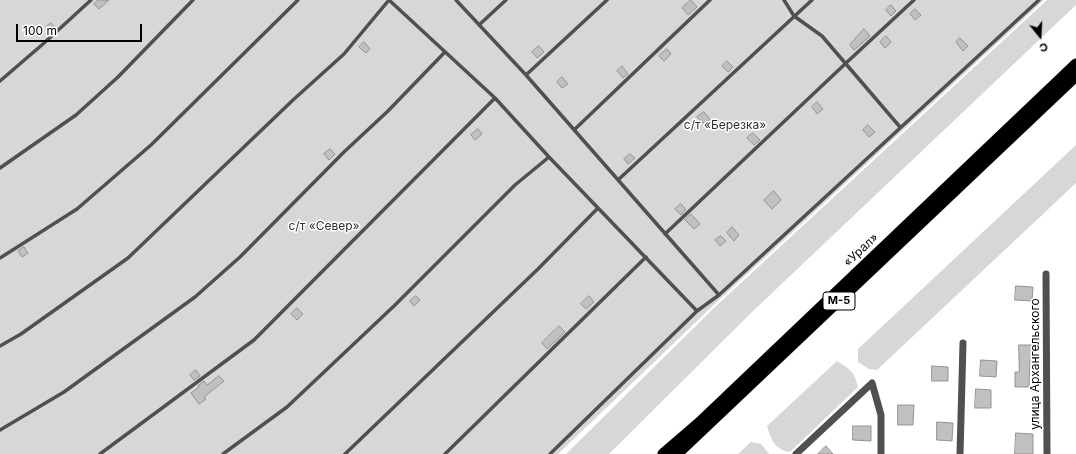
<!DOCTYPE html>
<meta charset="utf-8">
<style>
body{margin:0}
#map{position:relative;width:1076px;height:454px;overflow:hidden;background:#fff;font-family:Inter,sans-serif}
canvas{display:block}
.north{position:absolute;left:1020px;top:16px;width:40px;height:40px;-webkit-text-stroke:3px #fff;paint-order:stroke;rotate:162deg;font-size:11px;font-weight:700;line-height:16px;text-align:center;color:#000}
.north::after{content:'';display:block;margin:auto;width:14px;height:18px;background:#000;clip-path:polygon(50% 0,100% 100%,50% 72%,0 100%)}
.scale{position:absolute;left:16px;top:24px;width:126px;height:18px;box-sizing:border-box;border:2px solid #000;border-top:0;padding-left:5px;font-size:12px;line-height:14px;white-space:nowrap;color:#000;-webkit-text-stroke:3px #fff;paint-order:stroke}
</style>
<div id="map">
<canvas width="1076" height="454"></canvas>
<div class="north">С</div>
<div class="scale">100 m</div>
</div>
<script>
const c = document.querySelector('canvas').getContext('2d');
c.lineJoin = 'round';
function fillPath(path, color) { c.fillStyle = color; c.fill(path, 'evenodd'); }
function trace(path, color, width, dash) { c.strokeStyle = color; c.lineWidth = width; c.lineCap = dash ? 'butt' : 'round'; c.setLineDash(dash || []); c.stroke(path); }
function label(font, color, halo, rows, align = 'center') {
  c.font = font + ' Inter,sans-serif'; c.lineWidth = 3; c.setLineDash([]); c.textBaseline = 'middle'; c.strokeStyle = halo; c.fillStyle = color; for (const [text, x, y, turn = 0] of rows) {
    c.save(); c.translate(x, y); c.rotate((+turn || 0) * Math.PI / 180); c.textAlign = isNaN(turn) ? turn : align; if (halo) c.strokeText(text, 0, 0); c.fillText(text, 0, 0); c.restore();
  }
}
const green = new Path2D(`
 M0,0H1044L718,301L558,454H0Z
 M1047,0H1076V5L752,312L609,454H566L716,306Z
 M1076,145V183L877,370L869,369L858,362V349Z
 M837,361C851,370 854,371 858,387L790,452C774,449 772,441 767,426Z
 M751,442L761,444L769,454H738Z`);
const building = new Path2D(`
 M98,0H109L99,9L94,4Z
 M691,0L697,7L688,15L682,8Z
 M891,5L896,11L891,16L886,10Z
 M915,9L921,15L915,20L910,14Z
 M51,23L56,28L51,33L46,27Z
 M864,29L870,36L854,50L850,45Z
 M886,36L891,42L885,48L880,42Z
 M960,38L968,46L963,51L956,42Z
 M364,42L370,49L366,53L359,47Z
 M539,46L544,52L537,58L532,52Z
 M667,49L671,54L664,61L659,56Z
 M727,61L733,67L728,72L722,66Z
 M622,66L628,74L623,78L617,71Z
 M562,77L568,84L562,88L557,82Z
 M817,102L823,109L817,114L812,107Z
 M704,112L710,119L704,124L697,117Z
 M868,125L875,132L869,137L863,130Z
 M478,129L482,134L475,140L471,135Z
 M753,133L760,140L754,145L747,138Z
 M330,149L335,154L329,160L324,154Z
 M630,154L635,158L628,164L624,159Z
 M774,191L781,200L772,209L764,200Z
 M681,204L686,209L681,215L675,209Z
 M691,214L700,224L694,229L685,220Z
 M732,227L739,235L734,241L727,233Z
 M721,236L726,241L720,246L715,240Z
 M24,247L28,253L22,257L18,251Z
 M1016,286L1033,287L1032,301L1015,300Z
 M416,296L420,300L414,306L410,301Z
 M589,296L594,302L586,309L581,304Z
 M297,308L303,314L297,320L291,314Z
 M559,326L565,332L547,349L542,343Z
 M1019,345H1034V361H1030L1029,387H1015V372H1019Z
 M981,360L997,361L996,377L980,376Z
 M932,366L948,367V381H932Z
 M196,370L200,376L194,380L190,375Z
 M219,376L224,381L204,397L206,399L199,404L191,393L199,387L198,386L204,381L207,385Z
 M976,389L991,390V408H975Z
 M898,405H914L913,425H898Z
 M937,422L953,423L952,441L937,440Z
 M853,426H871V441L853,440Z
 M1016,433L1033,434V454H1015Z
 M826,446L833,454H818Z`);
const service = new Path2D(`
 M389,0L495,98L549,157L697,311
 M456,0L526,75L719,295
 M784,0L794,16L822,36L900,127
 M479,25L506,0
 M526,75L607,0
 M0,81L43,44L91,0
 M574,130L710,0
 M0,168L76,115L118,77L193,0
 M618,180L812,0
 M665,234L845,64L914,0
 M0,258L77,209L151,145L298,0
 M0,346L21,334L128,258L293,100L344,54L389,0
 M0,430L64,392L195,297L240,257L344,152L388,111L445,52
 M100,454L254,340L495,98
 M223,454L287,407L394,306L515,185L549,157
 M345,454L538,269L598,208
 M445,454L646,257
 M550,454L697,311L719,295L1039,0`);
const minor = new Path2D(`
 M1046,274L1047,454
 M796,454L872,383L881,415V454
 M960,454L963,343`);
const trunk = new Path2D(`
 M663,454L699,423L1076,64
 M677,454L1076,76`);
const shields = [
 [839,301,32]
];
const shieldNames = [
 ["М-5",839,301]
];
const parkNames = [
 ["с/т «Березка»",725,125],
 ["с/т «Север»",324,226]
];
const streetNames = [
 ["«Урал»",861,250,-43],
 ["улица Архангельского",1035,364,-90]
];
fillPath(green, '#d7d7d7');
fillPath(building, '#c0c0c0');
trace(building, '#949494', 1);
trace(trunk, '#dbdbdb', 12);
trace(service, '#505050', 3.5);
trace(minor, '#505050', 7);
trace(trunk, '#000', 11);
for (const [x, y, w] of shields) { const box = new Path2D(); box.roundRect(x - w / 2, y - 9, w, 18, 3); c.fillStyle = '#fff'; c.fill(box); trace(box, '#000', 1); }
label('bold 11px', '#000', null, shieldNames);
label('12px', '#2e2e2e', '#fff', parkNames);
label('12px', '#000', '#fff', streetNames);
</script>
